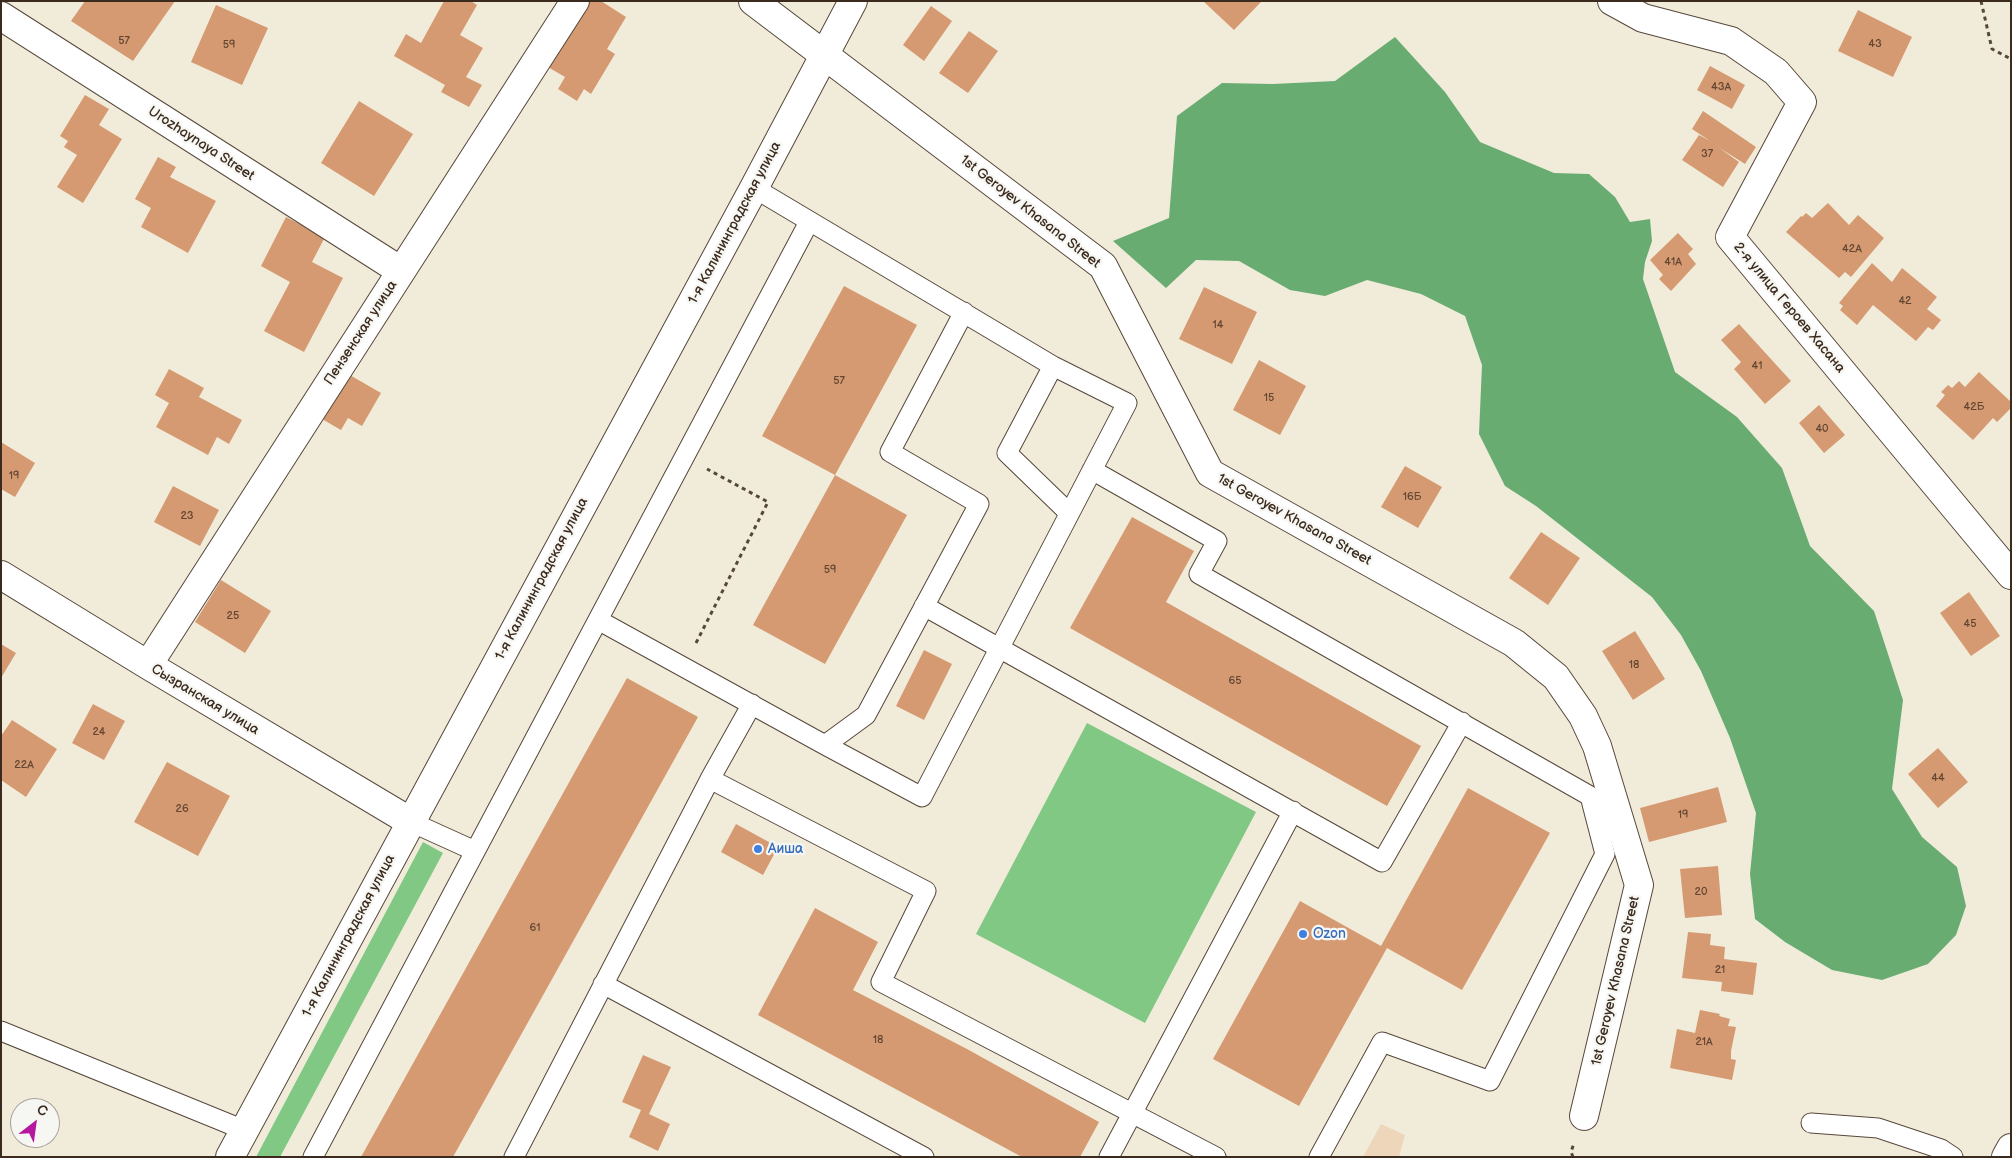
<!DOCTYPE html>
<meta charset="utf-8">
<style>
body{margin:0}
#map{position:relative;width:2012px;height:1158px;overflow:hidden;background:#f1ecda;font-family:"Balsamiq Sans",sans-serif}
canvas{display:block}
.frame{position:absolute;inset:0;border:2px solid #3b2a1e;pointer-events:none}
.north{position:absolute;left:10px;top:1098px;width:50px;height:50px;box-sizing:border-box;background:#f6f6f2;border:1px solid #aba49d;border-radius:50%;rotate:30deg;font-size:14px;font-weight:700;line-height:20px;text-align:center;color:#3b2a1e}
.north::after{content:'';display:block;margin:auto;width:18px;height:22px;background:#b5179e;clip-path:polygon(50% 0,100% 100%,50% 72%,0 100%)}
</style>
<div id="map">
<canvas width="2012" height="1158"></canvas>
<div class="frame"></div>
<div class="north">С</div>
</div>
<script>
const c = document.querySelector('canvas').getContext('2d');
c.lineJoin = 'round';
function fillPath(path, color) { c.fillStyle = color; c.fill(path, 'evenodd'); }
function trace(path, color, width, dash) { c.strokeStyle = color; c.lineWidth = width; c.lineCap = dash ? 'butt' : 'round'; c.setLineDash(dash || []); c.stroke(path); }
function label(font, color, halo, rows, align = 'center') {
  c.font = font + ' "Balsamiq Sans",sans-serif'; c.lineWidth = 4.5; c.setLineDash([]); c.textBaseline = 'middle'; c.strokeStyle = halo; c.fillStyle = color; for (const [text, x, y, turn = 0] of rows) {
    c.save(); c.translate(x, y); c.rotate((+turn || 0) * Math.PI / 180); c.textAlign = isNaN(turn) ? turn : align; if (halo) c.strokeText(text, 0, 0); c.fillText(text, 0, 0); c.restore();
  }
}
const built = new Path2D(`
 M1381,1124L1405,1135L1399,1157H1363Z`);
const green = new Path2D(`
 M1087,723L1256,812L1145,1023L976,934Z
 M423,842L443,853L280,1157H256Z`);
const forest = new Path2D(`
 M1395,37L1445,92L1480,142L1554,173L1589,174L1615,197L1630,222L1650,219L1652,241L1645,262L1643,279L1675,372L1737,417L1782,468L1810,546L1874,611L1903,700L1892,789L1922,837L1957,867L1966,906L1956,935L1928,964L1882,980L1832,970L1785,942L1755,919L1750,874L1756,813L1730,738L1701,671L1681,635L1652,597L1536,506L1505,486L1479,434L1482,365L1465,316L1421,294L1367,280L1325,296L1290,290L1239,261L1196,260L1166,288L1113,241L1169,218L1177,116L1222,83L1273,84L1335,81Z`);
const building = new Path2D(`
 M85,1H175L133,61L71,21Z
 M444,1H471L477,5L460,35L483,48L466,77L482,85L469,107L441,92L445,85L394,56L406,34L421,43Z
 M578,1H601L626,17L607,49L615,54L591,94L584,89L577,101L558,89L565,77L541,63Z
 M1203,1H1260L1261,2L1234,30Z
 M216,5L268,28L242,85L191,62Z
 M931,6L952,21L924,61L903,45Z
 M1858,10L1912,37L1893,77L1838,51Z
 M969,31L998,51L968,93L939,73Z
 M1710,66L1745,85L1732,109L1697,90Z
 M85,95L109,109L99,125L122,139L83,203L57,187L77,155L64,147L68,141L60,136Z
 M359,101L413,134L374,196L321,163Z
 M1703,111L1756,147L1745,164L1718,147L1739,162L1723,187L1682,160L1699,135L1710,141L1692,129Z
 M158,157L176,167L170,177L216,201L188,253L141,227L151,208L135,199Z
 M1828,203L1849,225L1858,215L1884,238L1851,277L1845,272L1839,278L1786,232L1801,216L1802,217L1806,213L1812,218Z
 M286,217L325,237L312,262L343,278L304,352L264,331L290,282L261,266Z
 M1678,233L1693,249L1688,254L1696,264L1671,291L1659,279L1663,275L1650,260Z
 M1872,263L1892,282L1902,268L1937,297L1927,309L1941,320L1933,330L1928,327L1916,341L1873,305L1857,325L1840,310L1843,306L1839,303Z
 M844,286L917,325L835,475L762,436Z
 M1204,287L1257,312L1232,364L1179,339Z
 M1739,324L1791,381L1765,404L1734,369L1741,362L1721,340Z
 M1259,360L1306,386L1280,435L1233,410Z
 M169,369L204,388L199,397L242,420L229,444L217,437L208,455L156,427L169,403L155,395Z
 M1979,372L2011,402V408L1997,422L1993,418L1973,440L1936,406L1945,395L1941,392L1948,385L1952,388L1959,381L1965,387Z
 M348,374L381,393L362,426L348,418L341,430L322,419Z
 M1819,405L1845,435L1824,453L1799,423Z
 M1,442L35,463L15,497L1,489Z
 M1405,466L1442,487L1418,528L1381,507Z
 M835,475L907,515L825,664L753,625Z
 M173,486L219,510L200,546L154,522Z
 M1132,517L1194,551L1166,602L1421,746L1387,806L1070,628Z
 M1541,532L1580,558L1548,605L1509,578Z
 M221,580L271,611L245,653L195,622Z
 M1969,592L2000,636L1971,656L1940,613Z
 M1635,631L1665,679L1633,700L1602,651Z
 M1,644L16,653L1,678Z
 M924,650L952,664L924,720L896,706Z
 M627,678L698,717L610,875L453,1157H361Z
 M93,704L125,721L104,760L72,743Z
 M12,720L57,749L26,797L1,780V736Z
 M1938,748L1968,782L1938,808L1908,774Z
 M167,762L230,796L198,856L134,822Z
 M1718,787L1727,822L1649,842L1640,808Z
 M1468,788L1550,833L1462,990L1387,948L1299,1106L1213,1059L1300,901L1381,946Z
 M736,824L778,847L763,875L721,852Z
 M1718,866L1722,915L1685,918L1680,869Z
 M815,908L878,942L853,990L967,1049L1099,1122L1080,1157H1022L758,1015Z
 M1688,932L1711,934L1710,945L1725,947L1724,959L1757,963L1753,995L1721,991L1722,982L1682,978Z
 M1700,1010L1720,1014L1719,1016L1730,1019L1728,1026L1736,1027L1731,1051V1059L1736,1060L1732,1080L1670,1068L1677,1029L1695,1033Z
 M643,1055L671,1067L649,1114L670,1124L658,1151L629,1137L641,1110L622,1102Z`);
const path = new Path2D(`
 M1981,1L1992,49L2011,59
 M696,643L768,502L707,469
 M1573,1157L1571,1152L1574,1143`);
const service = new Path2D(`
 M754,188L1053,366L1007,453L1069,513
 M1092,470L1217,541L1199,574L1590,796L1605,854L1490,1081L1382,1042L1319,1157
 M924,606L1382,862L1462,722
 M598,620L825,745L922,797L1127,403L1053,366
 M825,745L866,715L979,504L890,452L964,312
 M710,779L926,891L881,982L1216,1157
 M411,822L475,851
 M603,984L924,1157
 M1,1031L244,1130
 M1811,1123L1878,1128L1941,1149L1953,1157
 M313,1157L809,222
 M514,1157L710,779L752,704
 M1109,1157L1293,811`);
const minor = new Path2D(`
 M753,1L1103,266L1210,473L1514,643L1556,677L1583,716L1597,746L1639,885L1584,1116
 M1612,1L1643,18L1731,41L1776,72L1802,102L1730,237L2011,575
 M1,16L401,271
 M1,575L148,665L411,822
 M148,665L575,1
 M230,1157L754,188L853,1
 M2006,1157L2011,1148`);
const markers = [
 [758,849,5,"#3f7fe0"],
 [1303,934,5,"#3f7fe0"]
];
const numberNames = [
 ["57",124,41],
 ["43",1875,44],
 ["59",229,45],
 ["43А",1721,87],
 ["37",1707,154],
 ["42А",1852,249],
 ["41А",1673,262],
 ["42",1905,301],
 ["14",1218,325],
 ["41",1757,366],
 ["57",839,381],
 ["15",1269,398],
 ["42Б",1974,407],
 ["40",1822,429],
 ["19",14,476],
 ["16Б",1412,497],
 ["23",187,516],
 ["59",830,570],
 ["25",233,616],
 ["45",1970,624],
 ["18",1634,665],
 ["65",1235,681],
 ["24",99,732],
 ["22А",24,765],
 ["44",1938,778],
 ["26",182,809],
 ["19",1683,815],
 ["20",1701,892],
 ["61",535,928],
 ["21",1720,970],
 ["18",878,1040],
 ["21А",1704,1042]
];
const streetNames = [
 ["Urozhaynaya Street",201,144,33],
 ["1st Geroyev Khasana Street",1030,212,38],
 ["1-я Калининградская улица",735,223,-62],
 ["2-я улица Героев Хасана",1789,308,50],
 ["Пензенская улица",361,333,-57],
 ["1st Geroyev Khasana Street",1294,520,29],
 ["1-я Калининградская улица",542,579,-62],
 ["Сызранская улица",205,700,31],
 ["1-я Калининградская улица",349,936,-62],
 ["1st Geroyev Khasana Street",1616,981,-77]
];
const shopNames = [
 ["Аиша",768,849],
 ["Ozon",1313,934]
];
fillPath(built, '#eed6bb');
fillPath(green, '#81c884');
fillPath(forest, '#68ac72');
fillPath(building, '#d59a71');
trace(service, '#56473a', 21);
trace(minor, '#56473a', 30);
trace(path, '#56473a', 3, [4, 4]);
trace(service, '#fff', 19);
trace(minor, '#fff', 28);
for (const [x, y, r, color] of markers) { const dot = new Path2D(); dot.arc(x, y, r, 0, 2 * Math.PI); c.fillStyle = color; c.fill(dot); trace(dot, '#f6f6f2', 2); }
label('11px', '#624633', null, numberNames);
label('14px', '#3b2a1e', '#f6f6f2', streetNames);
label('14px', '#366cbe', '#f6f6f2', shopNames, 'left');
</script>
